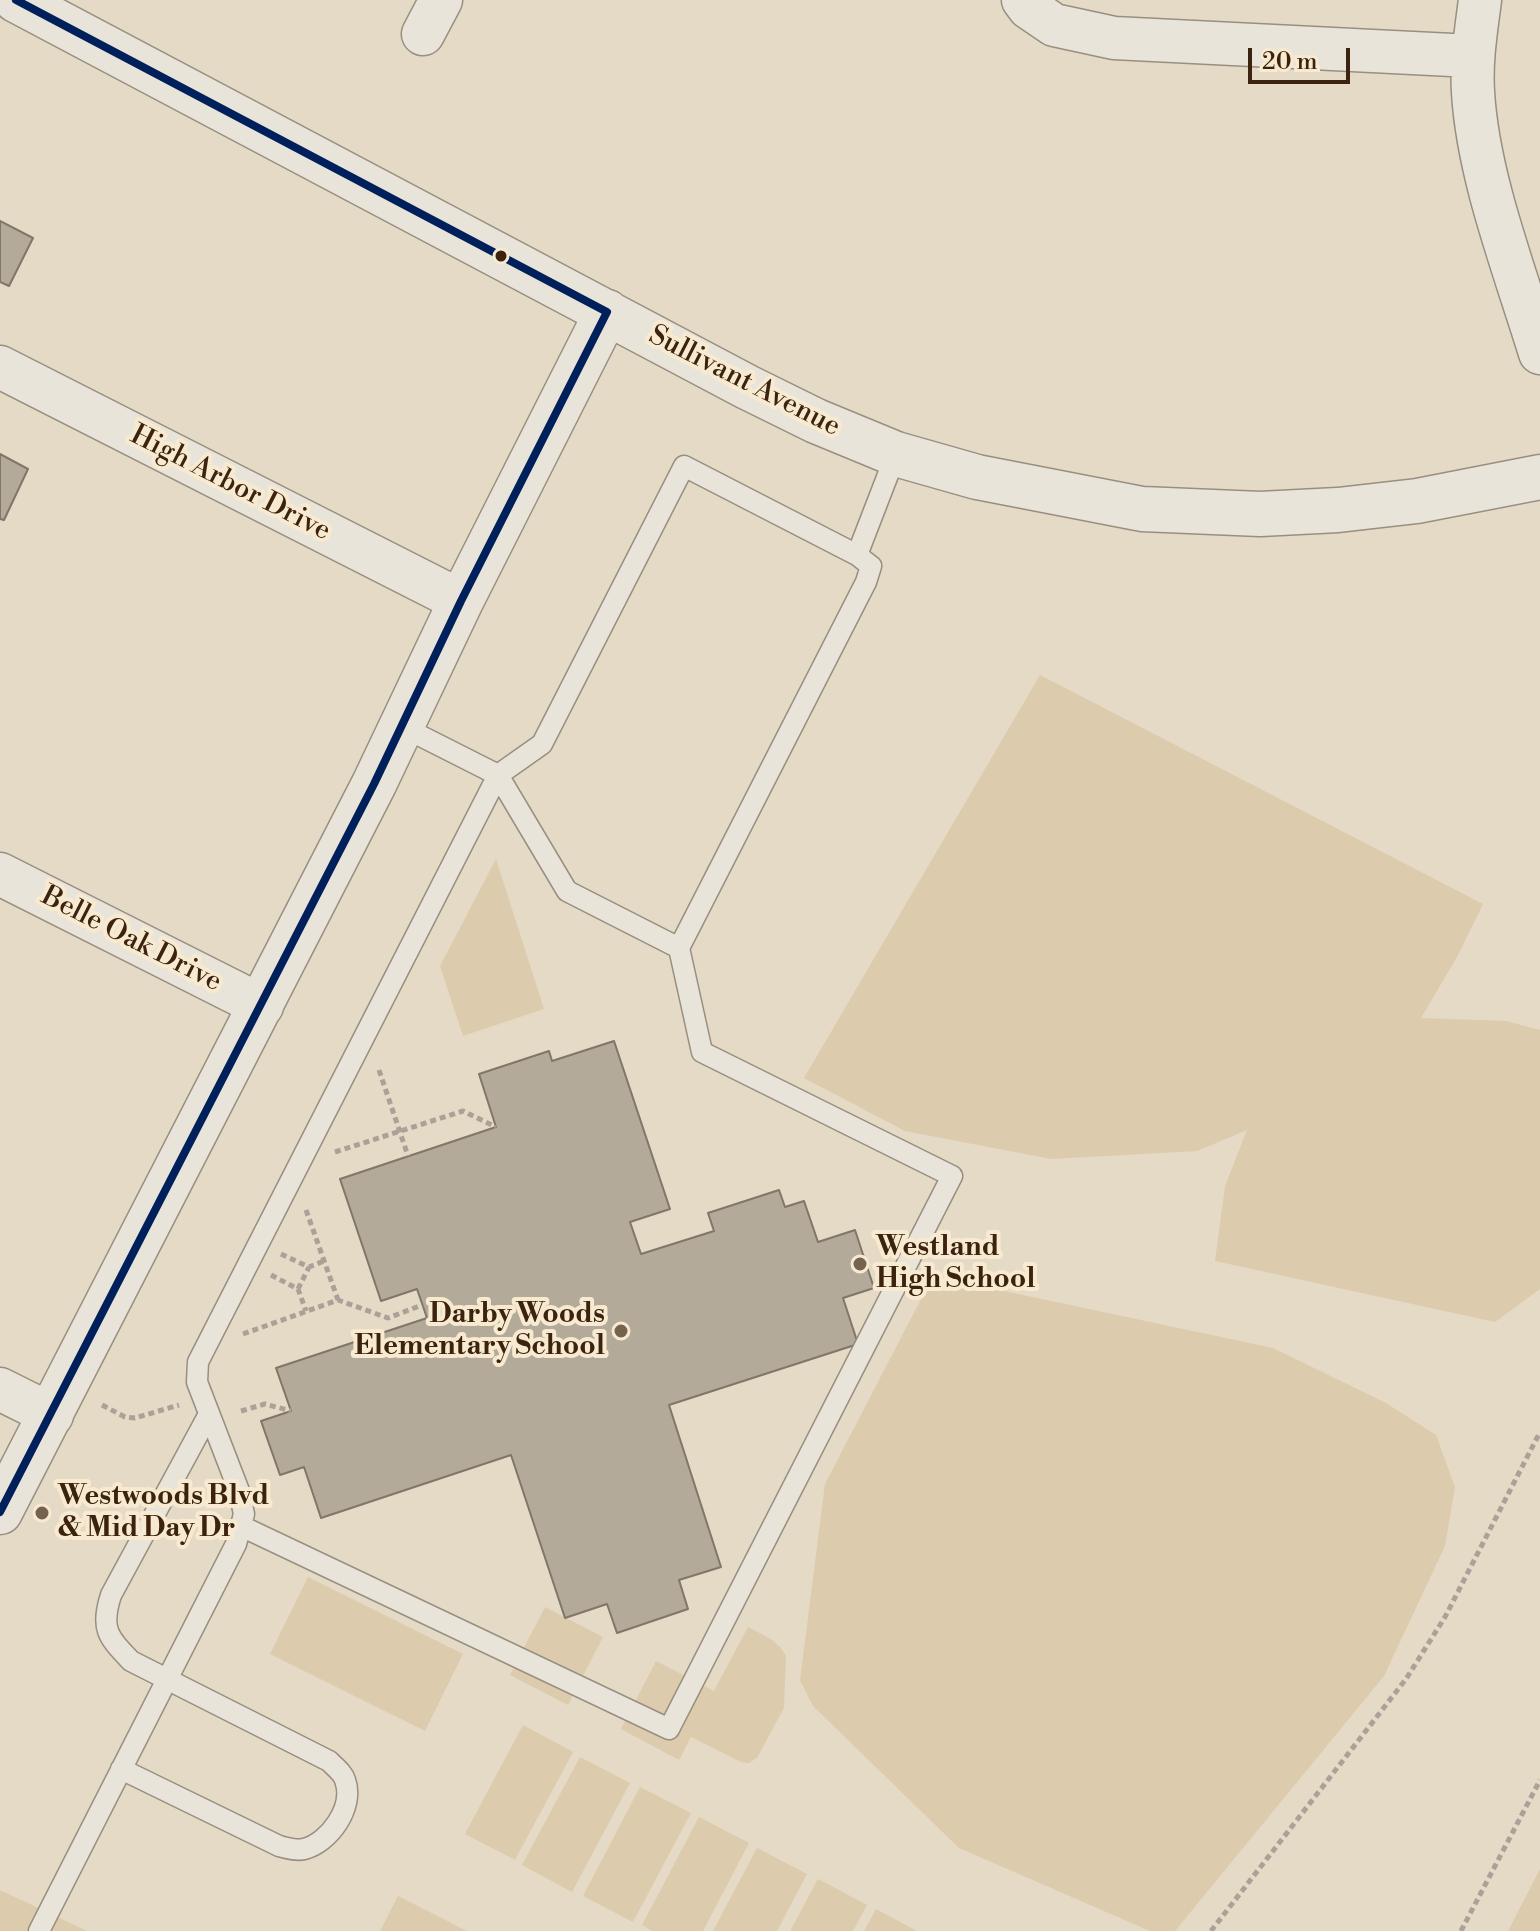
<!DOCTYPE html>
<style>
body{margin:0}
#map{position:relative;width:1540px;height:1931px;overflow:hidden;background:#e5dac5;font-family:"Libre Bodoni",serif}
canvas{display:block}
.scale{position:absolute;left:1248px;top:48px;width:102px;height:36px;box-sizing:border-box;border:4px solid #3b230f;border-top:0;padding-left:10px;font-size:24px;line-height:28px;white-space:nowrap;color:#3b230f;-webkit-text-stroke:6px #f7ead0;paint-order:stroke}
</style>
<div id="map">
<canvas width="1540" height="1931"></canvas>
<div class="scale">20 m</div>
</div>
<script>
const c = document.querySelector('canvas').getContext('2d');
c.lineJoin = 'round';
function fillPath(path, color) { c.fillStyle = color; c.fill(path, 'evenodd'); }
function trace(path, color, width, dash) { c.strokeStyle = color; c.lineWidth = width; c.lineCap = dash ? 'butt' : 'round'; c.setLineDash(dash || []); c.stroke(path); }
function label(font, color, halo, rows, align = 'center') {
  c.font = font + ' "Libre Bodoni",serif'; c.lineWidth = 8; c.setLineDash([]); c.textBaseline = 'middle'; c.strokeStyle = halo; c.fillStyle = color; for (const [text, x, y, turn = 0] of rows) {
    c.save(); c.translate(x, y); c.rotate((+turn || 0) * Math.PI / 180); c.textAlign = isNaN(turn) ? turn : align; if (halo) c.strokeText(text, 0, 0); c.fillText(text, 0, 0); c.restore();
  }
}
const green = new Path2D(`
 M1040,675L1483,904L1457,957L1421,1018L1506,1021L1540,1030V1289L1495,1322L1215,1261L1225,1186L1247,1130L1197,1151L1051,1159L905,1131L804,1078Z
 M496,859L544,1009L463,1036L440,966Z
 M933,1276L1273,1348L1386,1403L1436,1435L1455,1487L1445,1546L1384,1676L1175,1931H1150L959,1848L813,1706L800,1680L825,1484Z
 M308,1577L463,1654L425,1731L270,1654Z
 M545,1607L603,1637L568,1705L510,1675Z
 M748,1627L771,1639L781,1648L786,1656L784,1708L757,1758L749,1763L741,1762L691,1737L679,1760L621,1729L656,1661L714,1691Z
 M523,1725L573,1752L515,1860L465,1834Z
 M580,1757L630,1783L572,1892L522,1865Z
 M640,1787L691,1813L633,1922L583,1896Z
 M699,1817L749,1843L703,1931H652L642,1925Z
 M757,1848L807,1874L777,1931H713Z
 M1540,1869V1931H1508Z
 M818,1879L867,1905L853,1931H790Z
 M0,1890L87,1931H0Z
 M398,1896L467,1931H380Z
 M876,1909L917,1931H864Z`);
const building = new Path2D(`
 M0,221L33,238L9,286L0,282Z
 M0,454L28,469L4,520L0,519Z
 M614,1041L670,1209L630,1222L641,1254L714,1231L708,1213L779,1190L785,1207L804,1201L818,1242L855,1230L874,1288L843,1298L858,1344L669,1405L721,1567L679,1580L688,1609L617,1633L607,1604L565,1618L511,1455L321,1518L304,1467L280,1475L261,1421L291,1411L276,1368L427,1318L417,1289L381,1301L340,1179L496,1127L479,1074L549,1051L552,1061Z`);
const path = new Path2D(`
 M379,1070L408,1156
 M335,1152L463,1111L496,1127
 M306,1210L338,1300
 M281,1254L309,1267L324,1261
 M271,1275L298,1289L306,1311
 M298,1289L309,1267
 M243,1334L338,1300L388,1318L422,1305
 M102,1405L125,1417L135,1418L179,1405
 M241,1411L265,1404L291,1411
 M1211,1931L1406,1679L1445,1617L1540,1432
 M1461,1931L1540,1780`);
const service = new Path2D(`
 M403,727L498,775L567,891L679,948L866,582L871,566L857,555
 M241,1526L669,1729L952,1176L702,1052L679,948
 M121,1769L279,1846C287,1848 296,1851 304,1849C329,1843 355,1807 345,1780C343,1773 335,1767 329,1761L131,1661C108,1637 100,1629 111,1595L209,1414
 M39,1931L236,1544L244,1514L239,1491L197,1382L198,1362L498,775L542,744L684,466L857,555L896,454`);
const minor = new Path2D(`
 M1023,0L1029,8L1054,25L1114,38L1472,56
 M1480,0C1476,31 1471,61 1473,92C1478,177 1515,271 1540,353
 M423,34L441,0
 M0,367L461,601
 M0,874L262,1006
 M0,1389L52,1415`);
const tertiary = new Path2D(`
 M16,0L747,387L816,421L896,454L977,477L1142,509L1260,514L1338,510L1417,501L1540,477
 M0,1512L374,784L461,601L607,312`);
const bus1 = new Path2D(`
 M16,0L607,312
 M0,1512L374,784L461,601L607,312`);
const markers = [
 [501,256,7,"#3b230f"],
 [860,1264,8,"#76634f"],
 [621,1331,8,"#76634f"],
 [42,1513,8,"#76634f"]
];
const streetNames = [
 ["Sullivant Avenue",744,382,27],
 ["High Arbor Drive",230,484,27],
 ["Belle Oak Drive",131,940,27]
];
const poiNames = [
 ["Westland",876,1248],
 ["High School",876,1280],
 ["Darby Woods",605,1315,"right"],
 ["Elementary School",605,1347,"right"],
 ["Westwoods Blvd",58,1497],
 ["& Mid Day Dr",58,1529]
];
fillPath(green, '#dccbad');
fillPath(building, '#b3aa9a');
trace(building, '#807669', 2);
trace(service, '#988f81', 23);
trace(minor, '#988f81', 45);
trace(tertiary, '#988f81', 47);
trace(path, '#aaa298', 5, [6, 4]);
trace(service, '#e9e4d9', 20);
trace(minor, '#e9e4d9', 42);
trace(tertiary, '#e9e4d9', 44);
trace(bus1, '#00205b', 8);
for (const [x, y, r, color] of markers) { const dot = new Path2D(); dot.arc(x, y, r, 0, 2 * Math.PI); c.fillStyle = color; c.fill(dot); trace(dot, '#f7ead0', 3); }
label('28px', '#3b230f', '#f7ead0', streetNames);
label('bold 28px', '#3b230f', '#f7ead0', poiNames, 'left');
</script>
